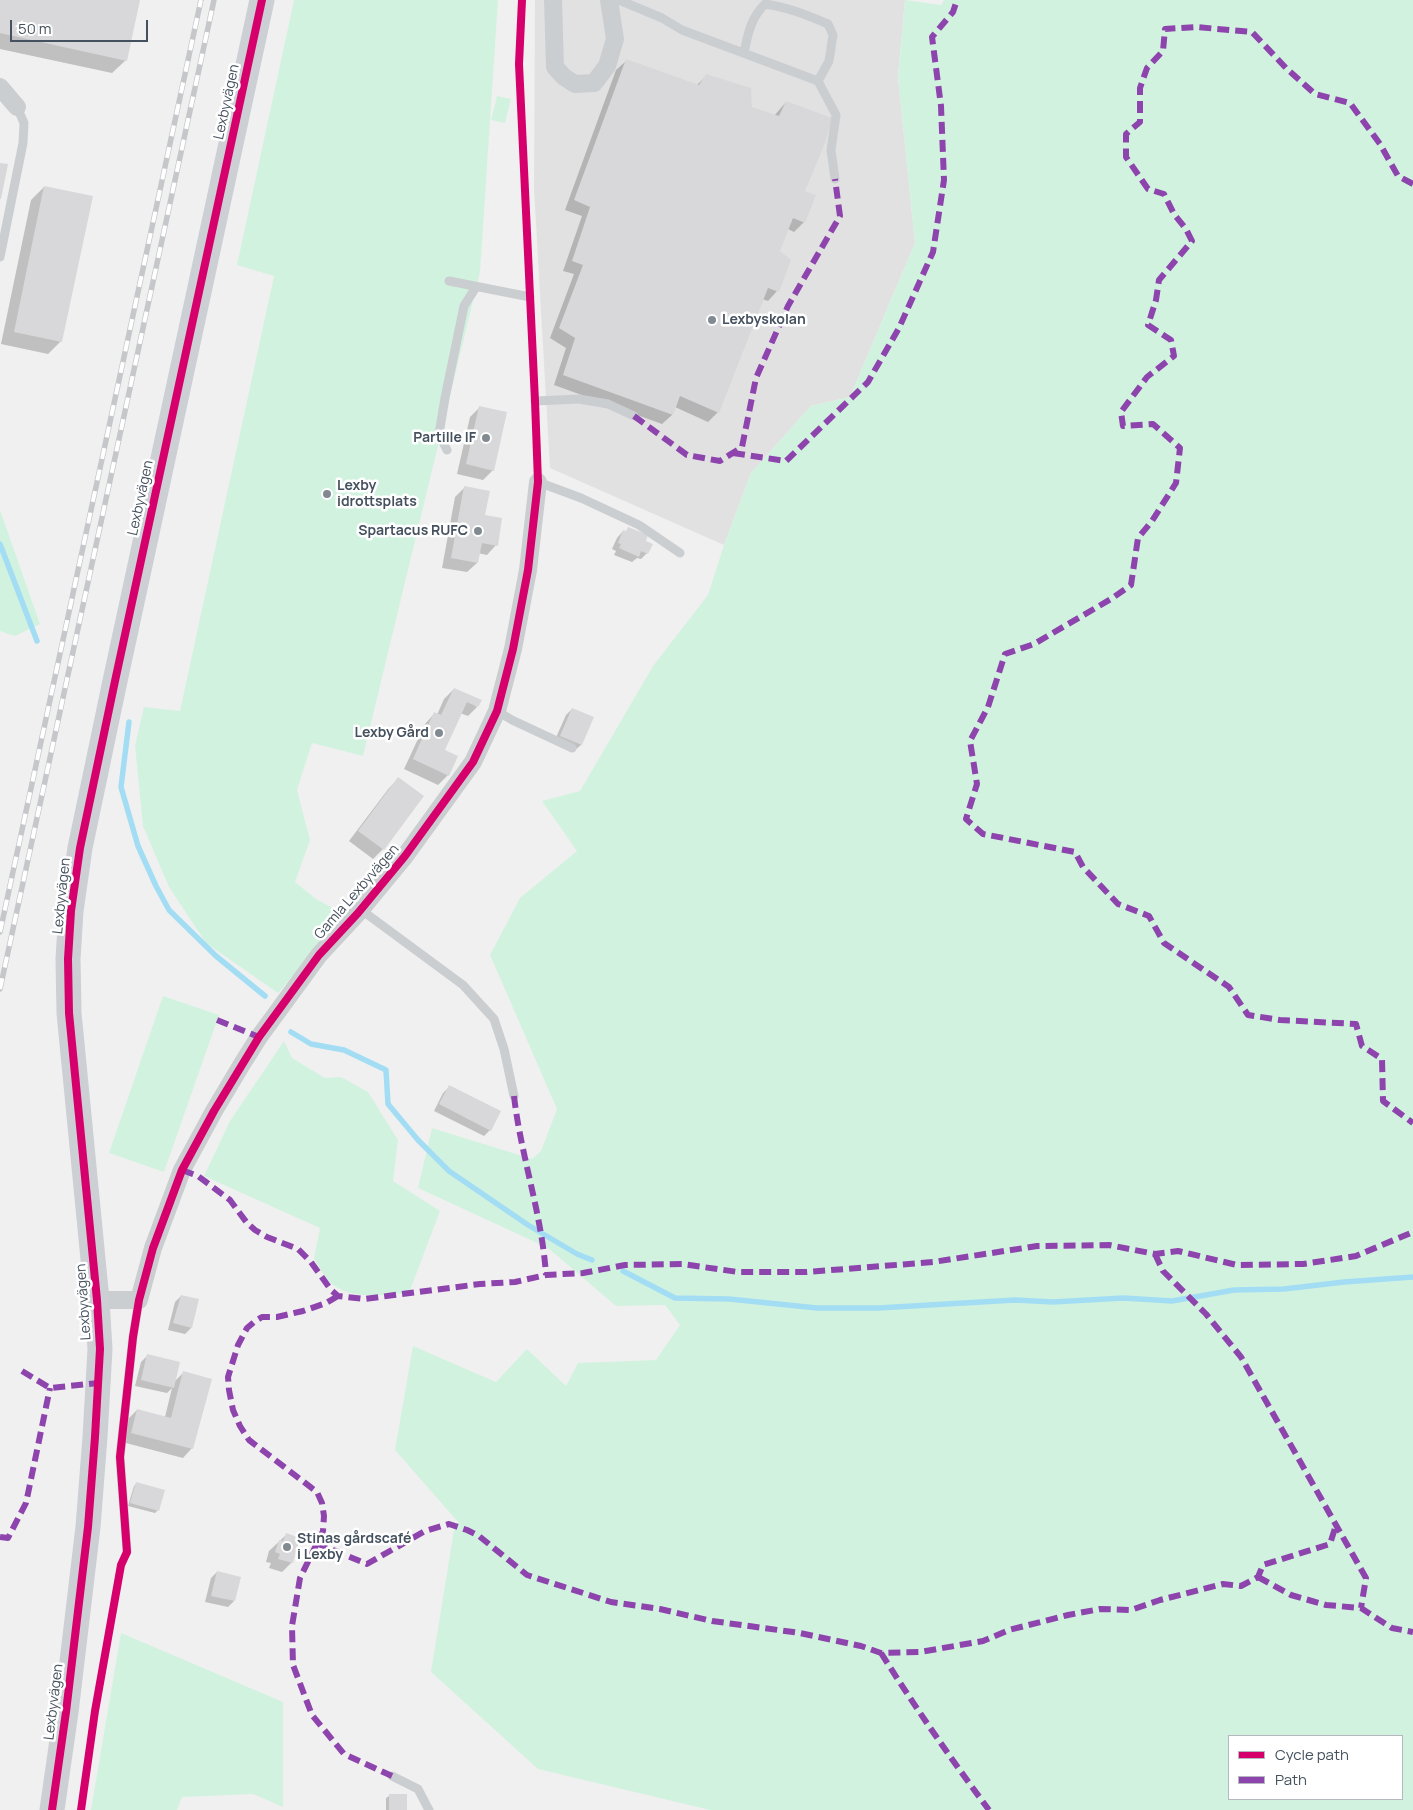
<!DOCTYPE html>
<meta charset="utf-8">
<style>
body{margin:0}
#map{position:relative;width:1413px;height:1810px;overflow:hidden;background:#f1f0f0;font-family:Manrope,sans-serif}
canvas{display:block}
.legend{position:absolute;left:1228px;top:1735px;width:175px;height:65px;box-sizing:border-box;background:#fff;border:1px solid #b5b9bf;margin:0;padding:6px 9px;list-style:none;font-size:15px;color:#45515e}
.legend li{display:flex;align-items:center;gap:10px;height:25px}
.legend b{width:25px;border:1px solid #b5b9bf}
.scale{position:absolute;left:10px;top:20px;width:138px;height:22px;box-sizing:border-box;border:2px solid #45515e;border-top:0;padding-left:6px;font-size:15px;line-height:18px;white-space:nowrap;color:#45515e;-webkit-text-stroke:4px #fff;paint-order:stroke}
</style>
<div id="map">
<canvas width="1413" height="1810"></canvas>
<ul class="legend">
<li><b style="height:6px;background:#d6006c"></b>Cycle path</li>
<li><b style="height:6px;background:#8e44ad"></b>Path</li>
</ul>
<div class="scale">50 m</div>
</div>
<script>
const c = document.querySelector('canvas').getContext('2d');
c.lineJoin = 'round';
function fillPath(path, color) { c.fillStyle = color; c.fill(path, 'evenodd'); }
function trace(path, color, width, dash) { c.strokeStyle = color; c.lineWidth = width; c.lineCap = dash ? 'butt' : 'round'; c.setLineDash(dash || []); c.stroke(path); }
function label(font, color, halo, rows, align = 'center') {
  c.font = font + ' Manrope,sans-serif'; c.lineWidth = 5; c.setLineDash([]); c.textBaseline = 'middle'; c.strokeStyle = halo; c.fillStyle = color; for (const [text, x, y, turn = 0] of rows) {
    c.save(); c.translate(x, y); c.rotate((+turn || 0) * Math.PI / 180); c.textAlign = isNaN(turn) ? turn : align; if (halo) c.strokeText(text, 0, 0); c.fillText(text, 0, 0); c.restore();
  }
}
const education = new Path2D(`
 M535,0H905L898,77L915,243L850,397L811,406L751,473L724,545L550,468L534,189Z`);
const green = new Path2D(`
 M294,0H498L480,272L363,756L312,743L297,790L310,840L295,882L316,899L346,915L278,993L206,943L169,887L143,826L135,746L144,707L180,711L274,276L237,265Z
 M905,0L941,5L944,0H1413V1810H710L538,1769L431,1672L454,1530L458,1522L395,1450L413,1346L496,1382L527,1349L566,1386L578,1363L656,1360L680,1325L665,1305L616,1306L548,1248L418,1188L432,1128L532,1159L541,1151L557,1109L490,955L520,898L577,851L542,801L580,791L653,666L708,595L724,545L751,473L811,406L850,397L915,243L898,77ZM1229,1736H1402V1799H1229Z
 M497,96L511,99L505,123L491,120Z
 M0,510L40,624L15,636L0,631Z
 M163,996L219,1015L164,1172L109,1153Z
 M284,1041L292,1058L325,1078L341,1077L368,1092L398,1140L393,1181L440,1211L409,1293C383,1294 349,1302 329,1281C323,1275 318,1265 314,1258L320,1228L204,1176L230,1121Z
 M121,1633L283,1702V1807L253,1794L182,1797L177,1810H91Z`);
const shadow = new Path2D(`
 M0,0H139L126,60L112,73L0,49Z
 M626,61L696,86L706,76L751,108L774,116L786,102L804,191V222L794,232L788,229L778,252L790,260L777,291L768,301L762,299L718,412L708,422L675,407L672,415L662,424L554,385L566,348L550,338L574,274L563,271L582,216L565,210L616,70Z
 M44,187L61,341L48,354L1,344L31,200Z
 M480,407L493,470L483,480L457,474L470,417Z
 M464,488L484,516L496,545L487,555L478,553L477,563L467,572L442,568L455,497Z
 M623,531L644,542L647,553L641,559L637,558L632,562L614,555L616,551L612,549L617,538Z
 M454,689L477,707L468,716L460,713L443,751L448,775L438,785L404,769L425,724L434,714L437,715L444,699Z
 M572,709L592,718L581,745L574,751L554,742L566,715Z
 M399,778L422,796L383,849L373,859L349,841L389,788Z
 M450,1086L490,1130L484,1136L434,1111L443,1093Z
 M181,1296L191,1328L185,1334L168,1330L175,1302Z
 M148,1355L174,1382L183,1373L192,1448L183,1458L122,1442L127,1420L137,1410L165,1417L172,1388L167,1393L135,1386L141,1362Z
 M137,1483L158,1510L155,1513L128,1506L134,1486Z
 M286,1535L292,1562L282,1572L269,1568L271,1563L266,1562L269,1551Z
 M217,1572L234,1601L228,1607L205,1602L211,1578Z
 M389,1796L406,1810H386V1798Z`);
const stream = new Path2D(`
 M0,544L37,641
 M129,722L121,787L138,846L156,886L169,910L216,956L265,996
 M291,1032L311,1044L344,1050L386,1070L388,1104L418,1140L449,1171L528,1225L577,1254L592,1260
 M623,1271L675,1298L729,1299L817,1308H878L1015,1300L1053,1302L1123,1298L1172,1301L1234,1290L1284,1289L1344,1282L1413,1277`);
const building = new Path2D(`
 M0,0H140L127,61L0,33Z
 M626,59L699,85L706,74L751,88L752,107L779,116L786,101L832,118L825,143L805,191L816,195L805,223L793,218L780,251L791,260L779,292L768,288L719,413L680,396L673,415L563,375L575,338L559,328L583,265L572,261L590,207L574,200Z
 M0,163L8,164L1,199H0Z
 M44,186L93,196L62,342L14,332Z
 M479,406L507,412L494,471L466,464Z
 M464,486L490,491L485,515L502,518L498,546L482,543L478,563L451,558Z
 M628,527L648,535L646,541L653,544L648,554L641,551L639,557L619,548L621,544L618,543L623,530L626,531Z
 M454,688L482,700L478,707L467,702L445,750L458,756L449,776L413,759L434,712L441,715Z
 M572,708L594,717L582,745L560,736Z
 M398,777L424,796L384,850L358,831Z
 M449,1085L501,1111L491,1131L439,1104Z
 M181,1295L199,1299L192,1328L173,1323Z
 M147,1354L180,1362L174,1388L141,1380Z
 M183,1371L212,1379L193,1449L131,1433L137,1409L171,1418Z
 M136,1482L165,1490L159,1511L130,1503Z
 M286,1533L300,1538L293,1563L278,1559L280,1554L275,1552L279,1540L283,1541Z
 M217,1571L241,1577L235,1601L211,1596Z
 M389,1794H407V1810H389Z`);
const lane = new Path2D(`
 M619,0L662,18L682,30L818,81L836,115L831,150L835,179
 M744,53C748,34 750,19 765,4C787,7 807,15 828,24L833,35L829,61L818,81
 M0,257L23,143L24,123L17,107
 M449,281L530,297
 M535,401L579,399L608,404L634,416
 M447,450L439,434L445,398L464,306L476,287
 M538,482L581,498L639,525L680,553
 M497,711L512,720L572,748
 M360,909L463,985L494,1019L504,1049L514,1096
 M127,1552L120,1457L133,1337L139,1300
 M392,1776L418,1789L429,1810`);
const street = new Path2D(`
 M553,0L555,67L564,77L575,84L594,83L607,66L615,39L609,0
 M0,87L17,107
 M97,1300H139L153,1248L182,1170L214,1111L242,1064L259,1037L319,955L358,913L405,856L473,762L497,711L513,649L528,570L538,482`);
const secondary = new Path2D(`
 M52,1810L66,1712L88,1527L95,1437L100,1349L97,1300L69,1013L68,959L71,911L80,848L115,681L262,0`);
const rail = new Path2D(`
 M0,932L201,0
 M0,989L214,0`);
const quiet = new Path2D(`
 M1413,184L1398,176L1380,144L1350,103L1315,94L1287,69L1252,32L1196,27L1165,29L1163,51L1147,68L1140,88V122L1126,134V157L1148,189L1164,194L1174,214L1186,229L1192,241L1159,280L1156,300L1148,325L1171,340L1174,356L1147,377L1121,412L1123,426L1153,424L1180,448L1176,483L1152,521L1138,538L1131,585L1111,599L1034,644L1005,654L988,707L970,741L977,784L966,819L983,834L1075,852L1083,867L1118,904L1149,916L1164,943L1229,987L1248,1015L1280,1020L1356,1024L1362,1046L1382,1059L1383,1101L1413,1123
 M634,416L687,455L720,461L742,447L756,378L788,306L840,216L835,179
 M733,453L786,461L868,382L899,328L933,252L944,180L941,106L932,37L953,12L957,0
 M217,1020L259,1037
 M514,1096C521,1157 542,1214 546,1275
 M182,1170L198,1176L230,1200L247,1223L255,1230L267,1237L298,1249L311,1262L331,1290L338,1296L364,1299L480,1284L515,1282L546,1275L583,1273L625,1265L682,1264L738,1272H807L933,1262L1037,1246L1109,1245L1155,1254L1178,1251L1237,1265L1303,1264L1356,1256L1413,1232
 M1155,1254L1163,1271L1206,1314L1241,1357L1366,1578L1361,1608
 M338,1296L326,1303L303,1311L277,1317H262L254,1322L247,1328L238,1345L228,1377L229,1390L233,1410L240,1426L249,1440L317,1492L322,1503L324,1516L323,1531L300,1578L292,1626L293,1665L312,1715L344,1754L392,1776
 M22,1371L50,1388L98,1383
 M0,1537L8,1538L26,1503L50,1388
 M316,1543L367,1564L425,1531L449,1524L467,1530L479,1536L527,1575L611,1602L660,1609L712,1621L800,1633L861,1646L881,1653L920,1652L983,1641L1009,1630L1068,1615L1100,1609L1131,1610L1160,1600L1223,1584L1241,1586L1258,1577L1263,1565L1330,1544L1336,1525
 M1258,1577L1291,1595L1326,1605L1361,1608L1392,1628L1413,1632
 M881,1653C915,1707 951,1759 989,1810`);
const cycleway = new Path2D(`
 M52,1810L66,1712L88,1527L95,1437L100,1349L97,1300L69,1013L68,959L71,911L80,848L115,681L262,0
 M81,1810L95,1711L121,1565L127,1552L120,1457L133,1337L139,1300L153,1248L182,1170L214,1111L259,1037L319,955L358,913L405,856L473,762L497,711L513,649L528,570L538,482L535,401L519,64L522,0`);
const markers = [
 [712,320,5,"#818991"],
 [486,438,5,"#818991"],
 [327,494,5,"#818991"],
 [478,531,5,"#818991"],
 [439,733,5,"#818991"],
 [287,1547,5,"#818991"]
];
const streetNames = [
 ["Lexbyvägen",227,102,-78],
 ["Lexbyvägen",141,498,-78],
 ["Gamla Lexbyvägen",357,892,-49],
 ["Lexbyvägen",62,896,-84],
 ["Lexbyvägen",84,1302,-94],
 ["Lexbyvägen",54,1702,-83]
];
const poiNames = [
 ["Lexbyskolan",722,320],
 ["Partille IF",476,438,"right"],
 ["Lexby",337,486],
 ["idrottsplats",337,502],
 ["Spartacus RUFC",468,531,"right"],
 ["Lexby Gård",429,733,"right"],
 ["Stinas gårdscafé",297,1539],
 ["i Lexby",297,1555]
];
fillPath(education, '#e2e1e2');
fillPath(green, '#d2f2e0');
fillPath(shadow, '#0003');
trace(stream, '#a3ddf4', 5.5);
fillPath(building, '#d8d8da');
trace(lane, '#cbced1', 9);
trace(street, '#cbced1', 18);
trace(secondary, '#cccfd3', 25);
trace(rail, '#c5c7ca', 5.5);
trace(rail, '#fff', 4, [11]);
trace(quiet, '#8e44ad', 6, [12, 6]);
trace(cycleway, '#d6006c', 8);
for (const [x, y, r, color] of markers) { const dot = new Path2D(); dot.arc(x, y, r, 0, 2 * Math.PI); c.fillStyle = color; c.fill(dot); trace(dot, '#fff', 2); }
label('14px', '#45515e', '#fff', streetNames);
label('bold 14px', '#45515e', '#fff', poiNames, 'left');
</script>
